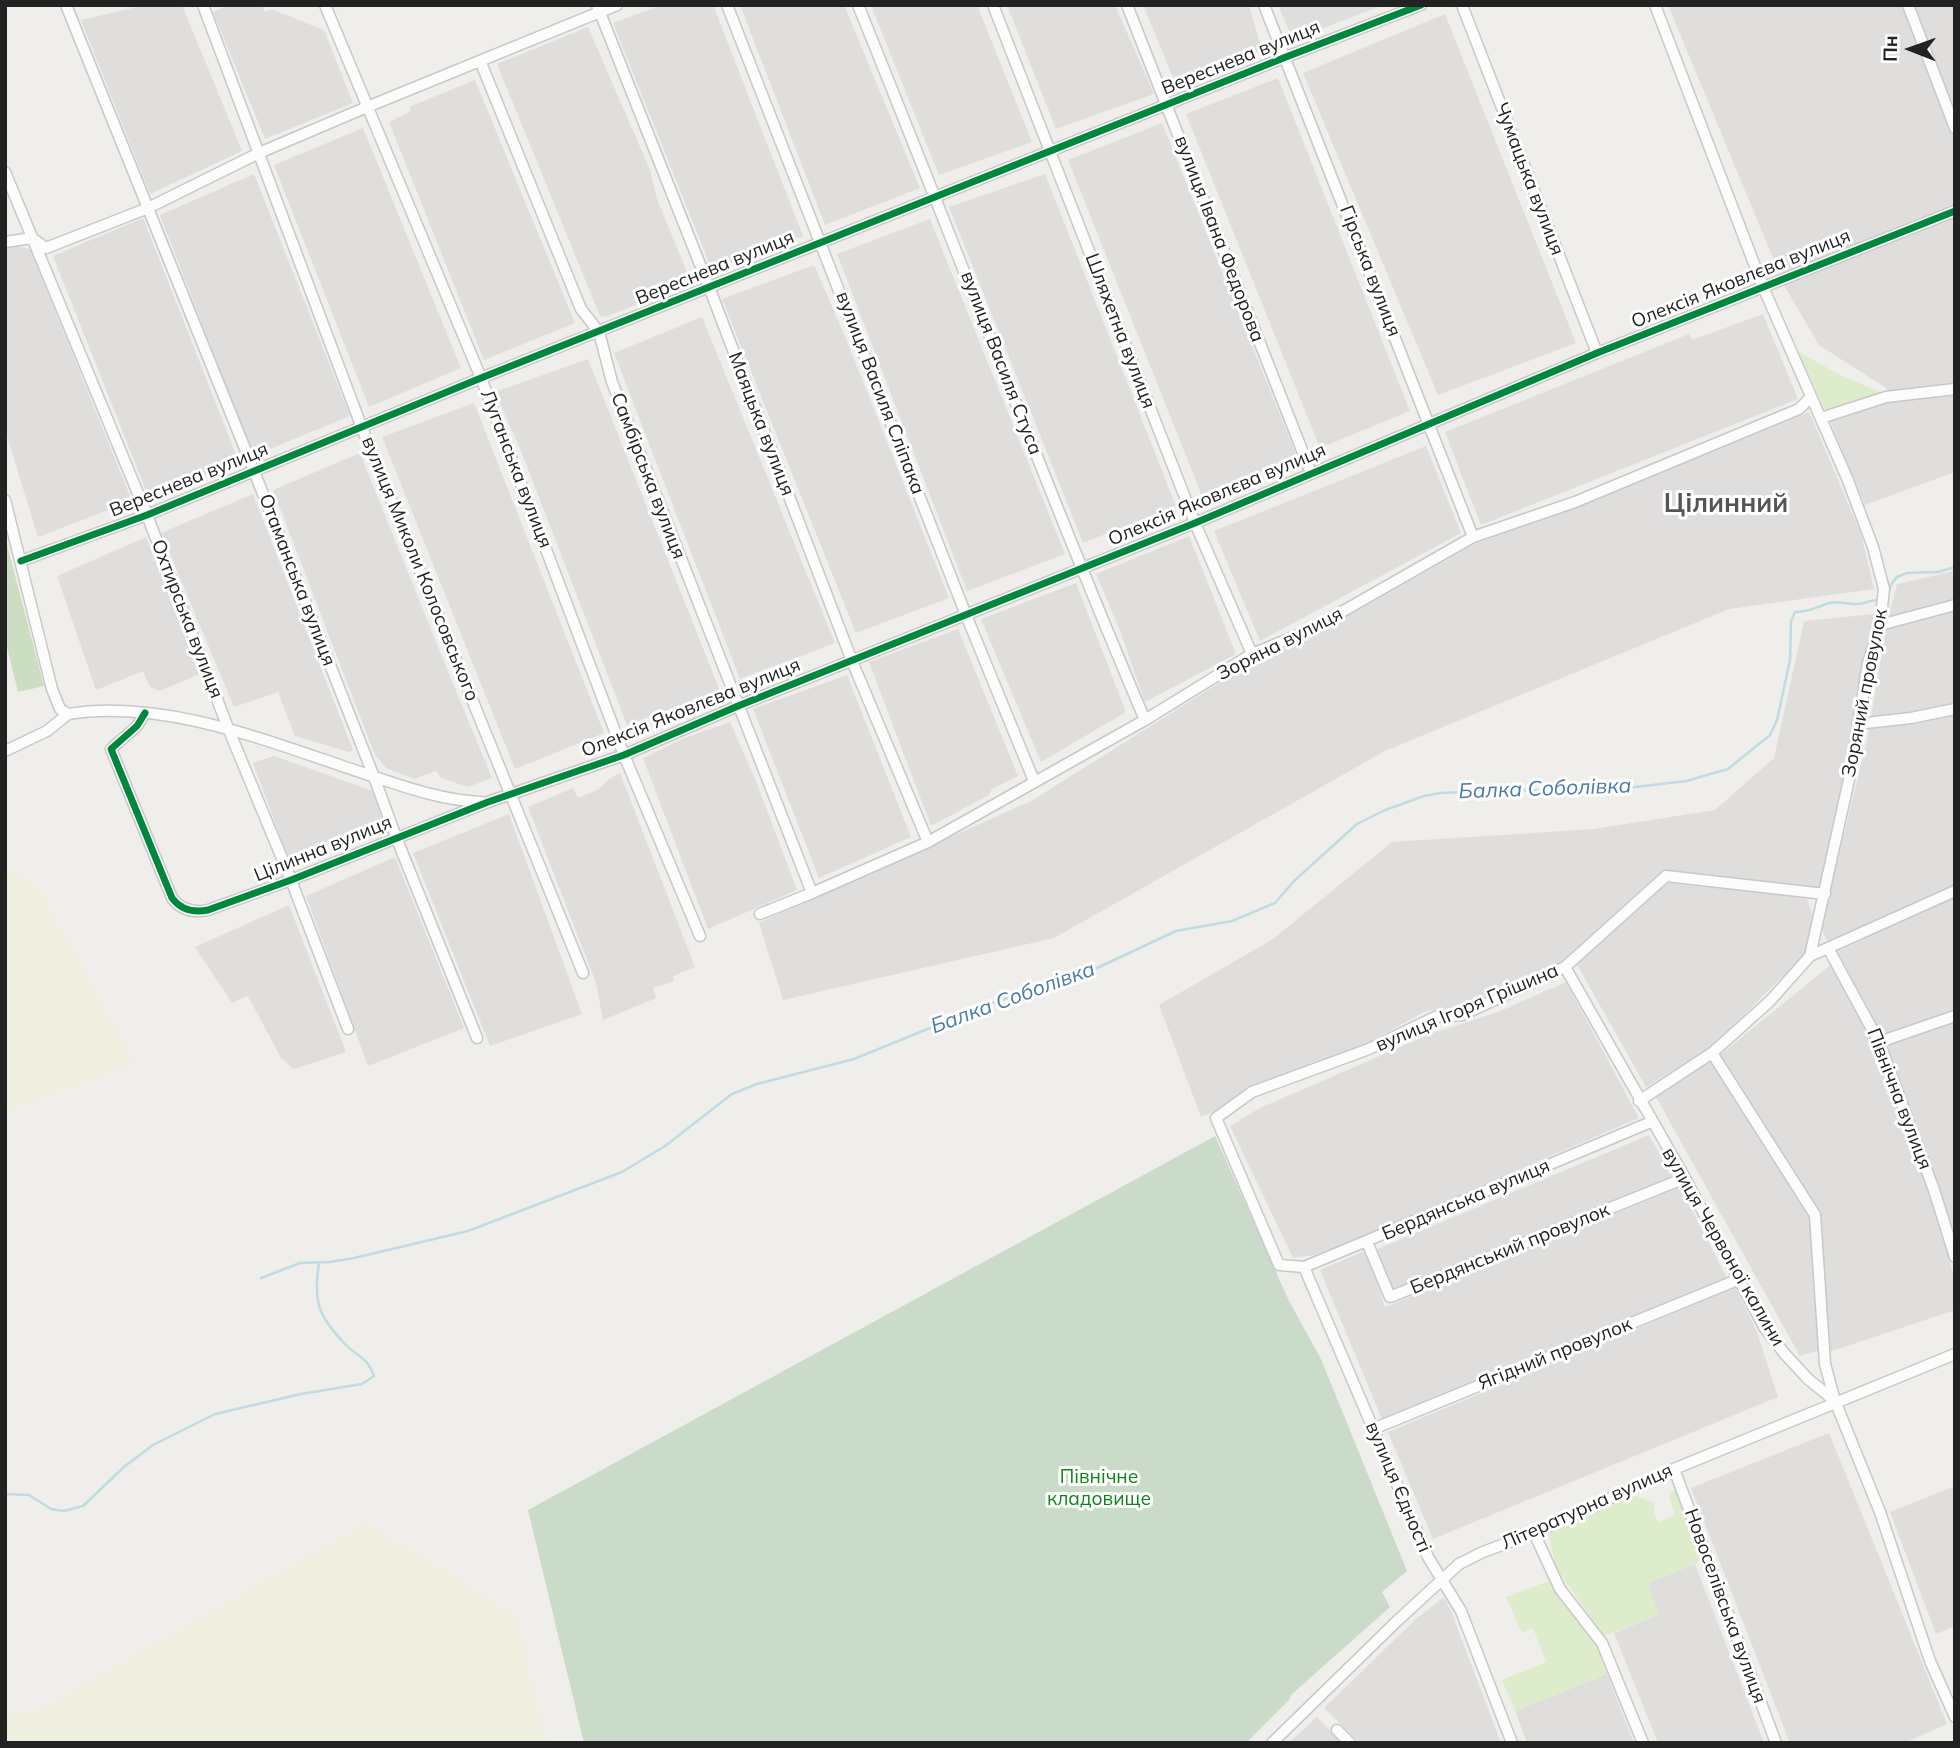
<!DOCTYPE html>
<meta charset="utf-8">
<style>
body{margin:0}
#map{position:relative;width:1960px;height:1748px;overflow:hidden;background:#f0eeeb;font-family:Mulish,sans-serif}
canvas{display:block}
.frame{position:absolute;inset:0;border:7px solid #222;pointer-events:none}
.north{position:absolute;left:1876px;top:14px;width:70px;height:70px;-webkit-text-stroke:5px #fff;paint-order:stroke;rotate:271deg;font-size:19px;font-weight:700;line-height:28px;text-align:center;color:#222}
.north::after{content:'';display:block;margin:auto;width:24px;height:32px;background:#222;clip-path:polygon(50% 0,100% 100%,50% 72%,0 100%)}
</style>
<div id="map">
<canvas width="1960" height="1748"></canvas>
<div class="frame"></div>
<div class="north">Пн</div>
</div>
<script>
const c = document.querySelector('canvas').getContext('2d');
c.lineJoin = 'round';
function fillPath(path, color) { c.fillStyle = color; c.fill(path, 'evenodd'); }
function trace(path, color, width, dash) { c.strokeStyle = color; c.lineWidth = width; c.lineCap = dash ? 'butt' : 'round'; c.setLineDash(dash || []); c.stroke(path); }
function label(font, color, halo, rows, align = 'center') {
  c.font = font + ' Mulish,sans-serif'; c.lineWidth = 6; c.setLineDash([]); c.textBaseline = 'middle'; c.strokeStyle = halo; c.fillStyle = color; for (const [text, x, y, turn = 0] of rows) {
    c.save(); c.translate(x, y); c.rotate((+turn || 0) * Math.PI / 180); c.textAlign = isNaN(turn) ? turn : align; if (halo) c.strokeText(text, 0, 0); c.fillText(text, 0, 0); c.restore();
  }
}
const residential = new Path2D(`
 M146,5H182L242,151L150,194L81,20Z
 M230,5H262L265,12L271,9L324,30L353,103L265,139L213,12Z
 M662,5H713L803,236L712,270L613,23Z
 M740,5H844L920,188L825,225Z
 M871,5H977L1032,142L939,175Z
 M1007,5H1115L1154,94L1056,129Z
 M1143,5H1249L1262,50L1175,82Z
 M1278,5H1383L1293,40Z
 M1668,5H1955V472L1865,505L1829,419L1891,401L1886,388L1819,345L1785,287Z
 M1445,14L1576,343L1438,395L1303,73Z
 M588,27L650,170L657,199L691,282L606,317L600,316L497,64Z
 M1278,78L1410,411L1320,448L1186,114Z
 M475,80L575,323L484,360L389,122L411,111L409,107Z
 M1162,123L1297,457L1202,496L1068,160Z
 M363,128L461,368L369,407L274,165Z
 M254,174L350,416L253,456L160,215Z
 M1045,174L1176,506L1083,543L949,207Z
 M143,218L239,462L149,498L53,256Z
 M930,219L1065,554L967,591L837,254Z
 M13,245L30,249L132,501L38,537L5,430V248Z
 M814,265L849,346L949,598L856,633L722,299Z
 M1763,314L1798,399L1481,525L1445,432L1689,334L1692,340Z
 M702,317L835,643L740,679L614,353Z
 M588,359L720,691L627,725L521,451L495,392Z
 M474,403L604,733L515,769L382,437Z
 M1809,412L1861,534L1874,589L1729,609L1385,751L1054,938L783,1000L759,923L1033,800L1251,663L1306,640L1475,544L1605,496Z
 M1426,446L1461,533L1260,641L1214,531Z
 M360,453L438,647L492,778L468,787L441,778L436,771L414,779L386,768L375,755L273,490Z
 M253,494L353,750L349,752L295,736L278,692L234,707L161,533Z
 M1189,536L1236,654L1145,702L1119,628L1096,574Z
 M146,537L199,674L160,691L150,687L143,671L96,690L57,576Z
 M1955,571V887L1827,941L1821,928L1867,740L1886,628L1897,584Z
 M1076,583L1126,712L1041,762L981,619Z
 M1875,614L1861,669L1839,813L1820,887L1663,872L1564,962L1462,1007L1426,1011L1360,1047L1201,1117L1159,1005L1273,939L1392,842L1594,829L1715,810L1774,758L1804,621Z
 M958,629L1018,776L992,789L989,795L931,826L869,662Z
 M847,675L911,837L819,878L753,709Z
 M730,722L756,781L797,890L708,929L643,758L685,738Z
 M274,756L373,791L386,832L368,839L363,827L288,857L253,763Z
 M620,773L695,967L673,976L674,981L653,988L656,998L603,1020L596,983L528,807L573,788L578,798L599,789L609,779Z
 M509,814L582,1014L490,1046L413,853Z
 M395,857L464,1028L368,1066L306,896Z
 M1666,883L1806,897L1814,918L1805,954L1712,1047L1646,1087L1576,963Z
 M1955,896V1260L1950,1262L1955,1280V1310L1832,1351L1820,1350L1800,1356L1656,1097L1720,1055L1828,967L1839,951Z
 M289,905L346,1052L294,1069L281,1058L248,996L232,1003L195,947Z
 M1566,982L1639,1118L1322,1254L1293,1258L1230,1126L1260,1108L1430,1034L1498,1012Z
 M1649,1135L1673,1177L1394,1291L1375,1250Z
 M1680,1187L1728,1280L1382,1419L1320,1270L1367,1250L1385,1307Z
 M1736,1287L1757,1332L1778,1397L1433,1539L1388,1432Z
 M1829,1433L1947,1724L1904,1743H1790L1691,1488Z
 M1955,1486V1626L1936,1634L1890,1512Z
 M1695,1564L1764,1743H1658L1614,1633L1658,1615L1648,1583Z
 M1444,1597L1451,1611L1501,1743H1360L1324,1708L1416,1619Z
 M1607,1674L1634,1743H1527L1515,1711Z
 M1317,1717L1342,1743H1289Z`);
const farmland = new Path2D(`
 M5,865L41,893L134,1063L5,1111Z
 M366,1523L516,1616L546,1743H5V1716L38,1711Z`);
const grass = new Path2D(`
 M1799,352L1840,375L1882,393L1825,410Z
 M1675,1488L1701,1558L1695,1564L1648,1583L1658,1615L1604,1636L1556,1568L1548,1533L1632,1495L1653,1502L1655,1507L1653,1512L1658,1522L1675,1515L1669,1496Z
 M1549,1581L1597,1643L1607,1674L1515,1711L1502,1680L1546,1662L1533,1628L1522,1633L1506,1597Z`);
const forest = new Path2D(`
 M5,537L44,686L18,692L5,639Z`);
const cemetery = new Path2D(`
 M1215,1136L1289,1301L1321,1359L1407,1571L1382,1592L1390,1607L1291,1695L1289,1700L1246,1743H584L528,1510Z`);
const stream = new Path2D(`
 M1887,596L1892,583L1897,577L1907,573L1938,572L1955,567
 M261,1278L300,1263L330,1262L354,1258L468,1231L622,1172L665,1146L732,1094L757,1084L854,1059L984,1006L1019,994L1065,983L1176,931L1232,921L1275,903L1294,881L1357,824L1385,810L1424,796L1440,793L1517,790L1585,792L1627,788L1686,781L1728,769L1770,735L1777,720L1790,660L1791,621L1795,612C1808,612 1817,607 1829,603C1838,600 1848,605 1857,604C1866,604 1870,599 1879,600
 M5,1494L29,1495L51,1509L64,1511L83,1506L125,1466L153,1445L215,1414L301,1394L362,1384L374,1376C366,1355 358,1358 345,1344C318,1316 313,1301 319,1263`);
const minor = new Path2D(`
 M66,5L254,471L374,777L396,837L477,1038
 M203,5L362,428L583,973
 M325,5L481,378L624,755L700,936
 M597,5L709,287L852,661L928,842
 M727,5L966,615L1034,781
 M858,5C955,243 1044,483 1145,720
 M993,5L1195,523L1252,654
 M1127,5L1311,473
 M1264,5L1473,537
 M1462,5L1597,353
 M1655,5L1763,287L1847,478L1873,547L1884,589L1880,625L1868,663L1850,775L1810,956
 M1908,5L1955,128
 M481,63L581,309L599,332L612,382L812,893
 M5,172L147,515L228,728L291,880L348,1029
 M5,242L32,238L46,248L148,208L259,153L367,107L617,5
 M1821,418L1886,397L1955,389
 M5,500L52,689L60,709L68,714
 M21,561L147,515L481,378L1286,57L1421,5
 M1880,625L1955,605
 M145,713L137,726L111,749L172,898C181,910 193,913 208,910L291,880L488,802L624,755L738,706L1195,523L1597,353L1955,211
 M68,714C165,698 272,743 363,773C402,786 440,800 481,802
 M1857,724L1911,718L1955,709
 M5,751L47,731L68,714
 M760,914L812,893L928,842L1145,720L1252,654L1310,630L1473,537L1575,502L1799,409L1811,397
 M1828,948L1879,1042L1934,1190L1955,1257
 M1565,967L1685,1178L1764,1327L1784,1353L1808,1379L1835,1401L1880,1512L1930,1661L1955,1717
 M1879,1042L1955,1016
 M1712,1053L1815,1215L1825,1364L1835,1401
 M1639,1101L1712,1053L1770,1001L1810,956L1955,891
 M1651,1122L1304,1267L1279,1265L1216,1118L1252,1092L1369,1049L1435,1017L1462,1015L1565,967L1666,876L1825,894
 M1367,1242L1390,1297L1685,1178
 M1304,1267L1428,1557L1461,1611L1512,1743
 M1373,1429L1737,1280
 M1674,1469L1776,1743
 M1534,1533L1560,1589L1602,1643L1643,1743
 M1337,1730L1350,1743
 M1272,1743L1396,1622L1459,1564L1483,1552L1534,1533L1674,1469L1955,1354`);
const cycleway = new Path2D(`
 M21,561L147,515L481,378L1286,57L1421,5
 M145,713L137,726L111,749L172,898C181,910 193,913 208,910L291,880L488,802L624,755L738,706L1195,523L1597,353L1955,211`);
const streetNames = [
 ["Вереснева вулиця",1241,58,-22],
 ["Чумацька вулиця",1529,179,69],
 ["вулиця Івана Федорова",1219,239,69],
 ["Вереснева вулиця",715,268,-22],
 ["Гірська вулиця",1370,271,69],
 ["Олексія Яковлєва вулиця",1741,279,-22],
 ["Шляхетна вулиця",1120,331,69],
 ["вулиця Василя Стуса",1001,363,69],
 ["вулиця Василя Сліпака",880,393,69],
 ["Маяцька вулиця",761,424,69],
 ["Луганська вулиця",516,469,69],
 ["Самбірська вулиця",648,476,69],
 ["Вереснева вулиця",189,480,-22],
 ["Олексія Яковлєва вулиця",1217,495,-23],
 ["вулиця Миколи Колосовського",420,569,68],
 ["Отаманська вулиця",297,580,69],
 ["Охтирська вулиця",187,619,69],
 ["Зоряна вулиця",1280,644,-27],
 ["Зоряний провулок",1865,693,-79],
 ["Олексія Яковлєва вулиця",691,708,-22],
 ["Цілинна вулиця",323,849,-22],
 ["вулиця Ігоря Грішина",1467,1008,-23],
 ["Північна вулиця",1899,1099,69],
 ["Бердянська вулиця",1466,1200,-23],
 ["вулиця Червоної калини",1723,1247,60],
 ["Бердянський провулок",1510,1249,-22],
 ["Ягідний провулок",1555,1354,-22],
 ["вулиця Єдності",1398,1487,67],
 ["Літературна вулиця",1587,1507,-24],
 ["Новоселівська вулиця",1725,1606,70]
];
const parkNames = [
 ["Північне",1099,1477],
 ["кладовище",1099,1499]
];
const waterNames = [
 ["Балка Соболівка",1545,789,-2],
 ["Балка Соболівка",1013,998,-20]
];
const districtNames = [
 ["Цілинний",1726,504]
];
fillPath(residential, '#dfdedc');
fillPath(farmland, '#efefdf');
fillPath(grass, '#ddeccb');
fillPath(forest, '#cbdec1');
fillPath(cemetery, '#cadbca');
trace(stream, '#bfdbe3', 2.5);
trace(minor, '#c9c8c7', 13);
trace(minor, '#fdfcfc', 10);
trace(cycleway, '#00873e', 7);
label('19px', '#222', '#fff', streetNames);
label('19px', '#0c8416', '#fff', parkNames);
label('italic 21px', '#4a7aab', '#fff', waterNames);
label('bold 26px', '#555', '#fff', districtNames);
</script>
